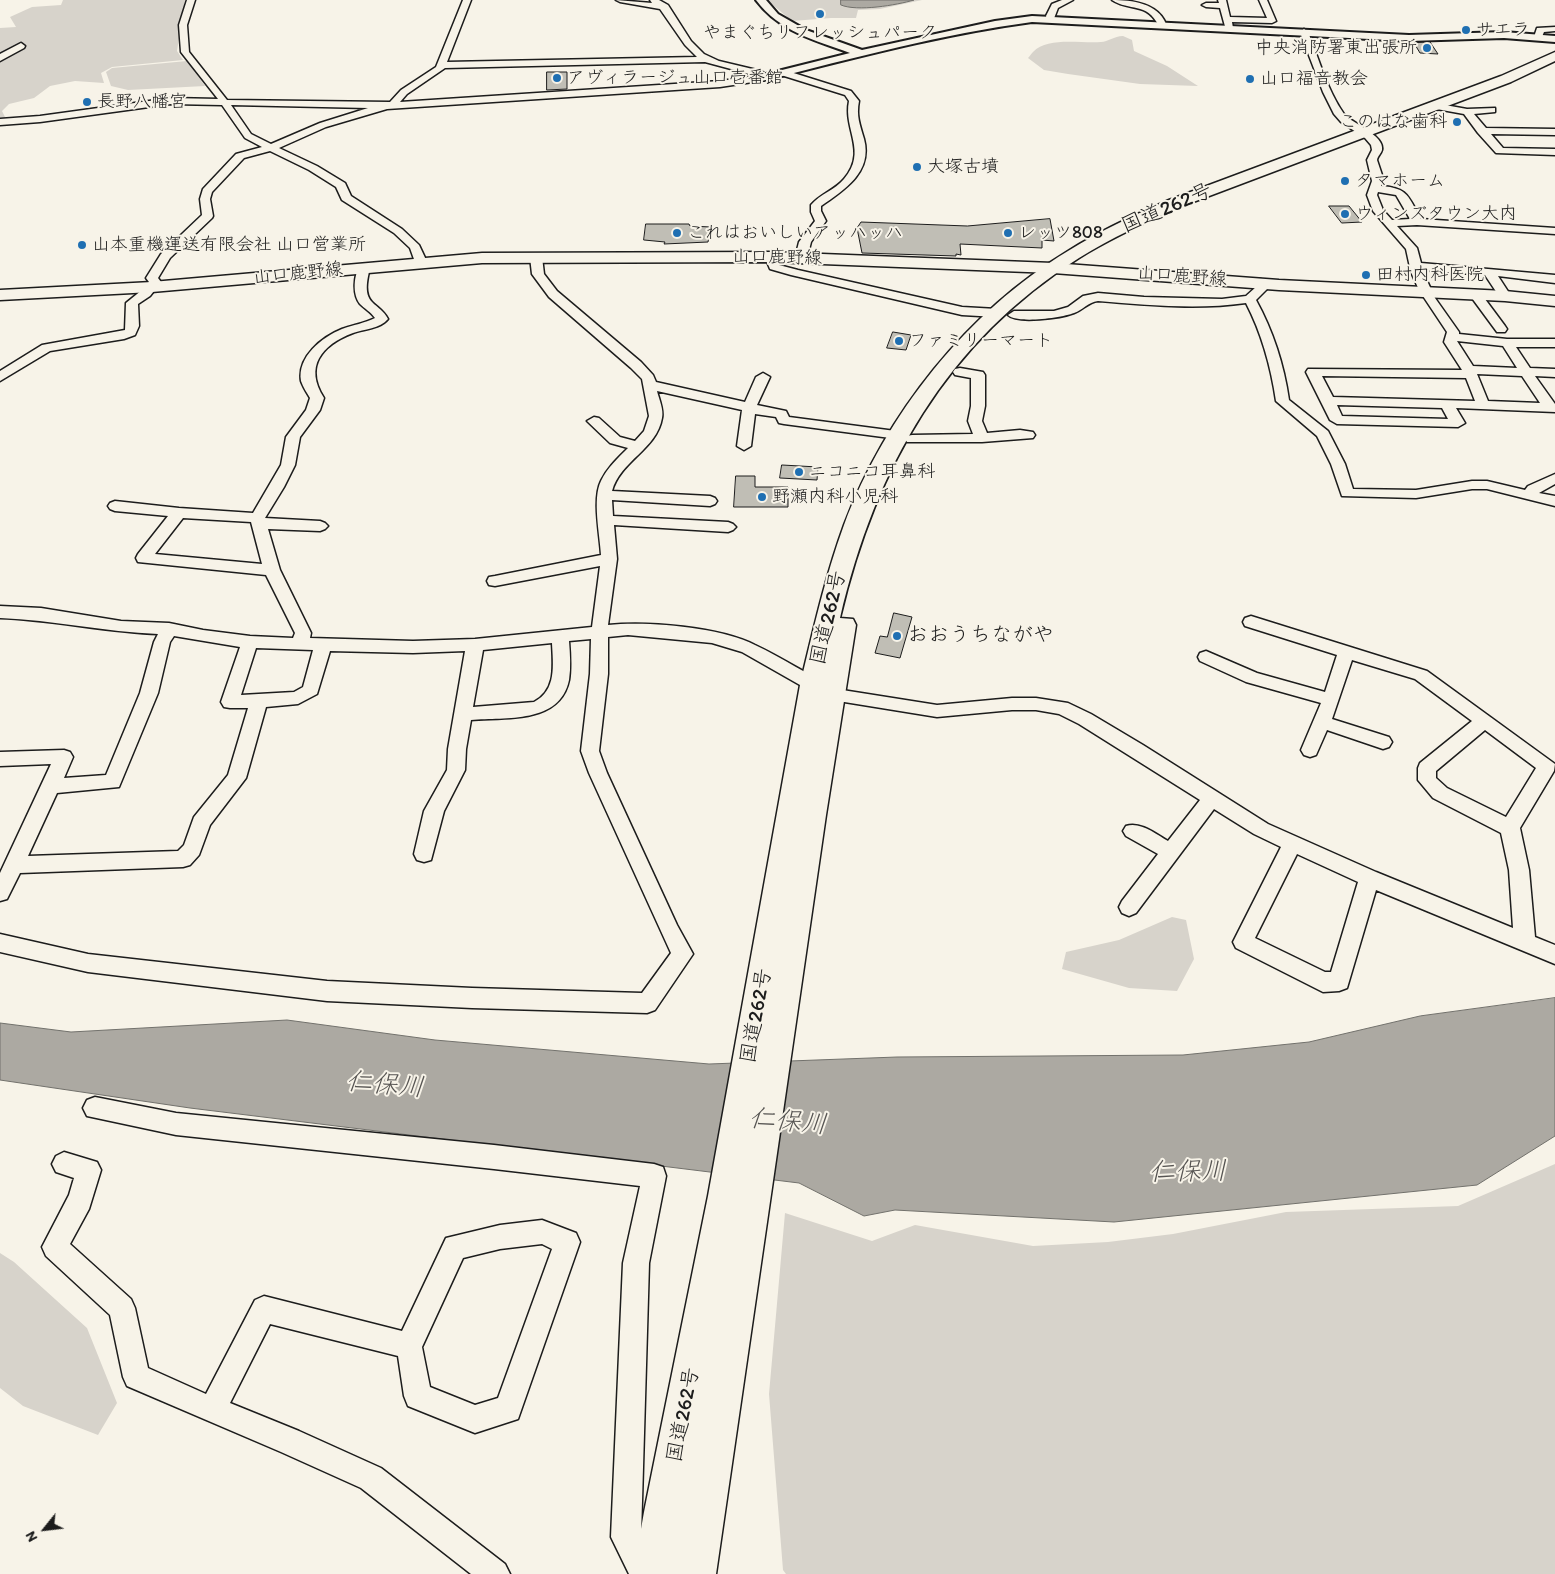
<!DOCTYPE html>
<meta charset="utf-8">
<style>
body{margin:0}
#map{position:relative;width:1555px;height:1574px;overflow:hidden;background:#f7f3e8;font-family:Itim,sans-serif}
canvas{display:block}
.north{position:absolute;left:20px;top:1504px;width:50px;height:50px;-webkit-text-stroke:4px #f7f3e8;paint-order:stroke;rotate:241deg;font-size:14px;font-weight:700;line-height:20px;text-align:center;color:#1c1c1c}
.north::after{content:'';display:block;margin:auto;width:18px;height:22px;background:#1c1c1c;clip-path:polygon(50% 0,100% 100%,50% 72%,0 100%)}
</style>
<div id="map">
<canvas width="1555" height="1574"></canvas>
<div class="north">N</div>
</div>
<script>
const c = document.querySelector('canvas').getContext('2d');
c.lineJoin = 'round';
function fillPath(path, color) { c.fillStyle = color; c.fill(path, 'evenodd'); }
function trace(path, color, width, dash) { c.strokeStyle = color; c.lineWidth = width; c.lineCap = dash ? 'butt' : 'round'; c.setLineDash(dash || []); c.stroke(path); }
function label(font, color, halo, rows, align = 'center') {
  c.font = font + ' Itim,"Klee One",sans-serif'; c.lineWidth = 4; c.setLineDash([]); c.textBaseline = 'middle'; c.strokeStyle = halo; c.fillStyle = color; for (const [text, x, y, turn = 0] of rows) {
    c.save(); c.translate(x, y); c.rotate((+turn || 0) * Math.PI / 180); c.textAlign = isNaN(turn) ? turn : align; if (halo) c.strokeText(text, 0, 0); c.fillText(text, 0, 0); c.restore();
  }
}
const green = new Path2D(`
 M63,0H185L177,51L183,60L112,67L101,73L104,83L75,81L50,86L34,98L9,104L2,111L6,119H0V28L16,27L10,17L32,7L61,5Z
 M767,0H922L880,9L858,10L856,18H831L792,21Z
 M1123,36L1132,40L1134,51L1167,66L1198,86L1140,84L1068,74L1044,70L1028,58C1030,56 1031,54 1033,52C1048,36 1082,44 1101,42C1108,42 1114,36 1123,36Z
 M187,61L205,86L128,90L111,86L106,72L112,68Z
 M1172,917L1186,920L1194,959L1177,991L1129,988L1062,969L1066,952L1119,940Z
 M1555,1164V1574H786L783,1570L769,1394L785,1213L872,1241L915,1225L1033,1246L1108,1242L1173,1234L1286,1212L1458,1206Z
 M0,1253L14,1262L87,1328L117,1403L98,1435L23,1406L0,1388Z`);
const water = new Path2D(`
 M841,0H914C897,5 857,12 841,5Z
 M1555,998V1136L1477,1185L1114,1222L895,1210L864,1216L799,1183L190,1108L0,1080V1023L71,1032L287,1020L435,1040L709,1064L897,1057L1183,1055L1309,1042L1420,1016Z`);
const building = new Path2D(`
 M1430,42L1438,54L1420,53L1414,43Z
 M547,72H567V89L547,90Z
 M1329,206H1349L1362,222L1342,223Z
 M1050,219L1054,241L1042,240V248L960,244L961,255L956,254V256L862,253L857,228L861,222L967,226Z
 M646,224H689L690,226L711,227L708,242L664,244L665,242L644,240Z
 M893,332L911,335L906,350L887,348Z
 M782,465L818,467L817,480L780,478Z
 M736,476H755V487H788V507H734Z
 M894,613L912,617L900,658L875,653L880,636L887,637Z`);
const minor = new Path2D(`
 M187,0H195L187,25L189,52L227,100L390,102L401,90L436,67L463,0H471L447,62L697,57L685,45L660,9L620,2L616,0L652,3L650,0H659L668,5L691,41L704,54L719,61L761,71L770,77L766,80L720,87L387,109L326,127L279,148L317,166L345,183L351,196L402,229L419,245L427,262L421,265L415,262L410,248L394,233L342,200L336,187L309,170L270,151L244,158L212,192L210,199L213,216L212,218L170,258L158,278L161,282L150,296L138,304L139,326L135,335L124,339L50,351L0,381V371L42,345L125,330L126,303L142,290L149,282L146,278L161,254L202,215L200,199L203,189L236,154L262,147L245,138L222,105L171,104L40,122L0,125V119L40,116L171,98L218,99L181,52L179,25ZM705,62L757,76L720,81L400,102L407,94L445,68ZM231,105L368,108L320,123L271,144L251,134Z
 M1062,0H1073L1058,8L1053,21H1047L1046,16L1052,4Z
 M1112,0C1132,0 1158,3 1166,24L1159,26C1146,1 1130,12 1112,0Z
 M1218,0H1226L1230,17L1267,18L1259,0H1267L1276,21L1272,23L1232,22L1233,28L1226,30L1220,8L1206,7L1202,5L1206,3H1219Z
 M1555,27V31L1544,32L1541,39L1534,37L1537,28Z
 M1304,29L1308,32C1319,59 1327,90 1344,114C1351,123 1385,135 1382,150C1381,154 1378,155 1377,160L1382,175L1381,186C1409,188 1408,197 1421,219L1555,228V234L1417,225L1397,226L1417,248L1421,263L1555,275V283L1498,276L1511,296L1505,300L1501,299L1485,275L1422,270L1435,298L1459,332V334L1507,339H1555V347H1516L1530,368L1555,369V377L1535,376L1555,404V412L1456,408L1465,423L1458,427L1337,424L1330,420L1306,372L1308,369L1462,370L1444,342L1447,332L1419,290L1411,272L1406,249L1373,211L1367,195L1372,181L1367,160L1372,150L1371,145L1365,138L1341,122L1334,114L1323,92L1300,32ZM1378,192L1396,195L1410,219L1392,220L1383,210L1377,195ZM1457,341L1503,346L1517,368L1473,366ZM1477,374L1522,376L1540,403L1488,401ZM1322,376L1466,378L1475,401L1333,397ZM1337,405L1442,408L1448,419L1342,416Z
 M21,43L25,46L24,48L0,61V54Z
 M784,70L851,91L859,101C856,116 860,125 864,139C873,172 844,190 821,206V211L826,221L811,242L807,258L801,261L795,258L799,242L815,221L811,212V205C820,194 835,190 844,179C868,151 843,130 849,101L845,95L781,75V71Z
 M1434,103L1467,109L1495,108V112L1474,114L1486,128L1555,129V135L1491,134L1503,148L1555,149V155L1496,153L1478,133L1464,114L1431,108V104Z
 M536,254L542,257L544,274L557,291L641,362L653,375L656,382L745,402L756,377L763,373L770,377L757,405L786,411L789,417L903,432L905,435L898,439L784,424L779,423L776,417L755,414L751,446L744,450L737,446L742,410L657,391C659,399 664,410 662,418C657,449 620,461 612,491L710,496L715,498L717,501L715,504L710,506L612,500L613,516L728,522L733,524L736,527L733,530L728,532L614,525L617,559L608,625C648,621 719,627 755,645C783,658 808,675 836,689L937,705L1012,698H1036L1068,703L1091,714L1143,745L1268,824L1376,872L1513,928L1509,870L1501,833L1433,798L1418,780V768L1420,763L1472,721L1415,679L1352,660L1332,719L1389,737L1392,742L1389,747L1383,749L1327,730L1316,755L1310,757L1304,755L1301,750L1321,703L1246,682L1200,661L1198,657L1200,653L1206,651L1257,673L1325,692L1337,655L1245,626L1243,622L1245,618L1251,616L1427,671L1555,764L1554,771L1520,828L1529,870L1535,937L1555,945V964L1376,890L1347,988L1339,991L1323,992L1236,948L1233,942L1281,847L1254,834L1214,809L1136,913L1129,916L1122,913L1119,907L1122,901L1158,854L1126,836L1123,831L1126,826C1140,821 1156,834 1168,841L1200,800L1079,724L1059,714L1036,710H1012L937,717L832,700L807,689L742,652L712,643L628,635L608,637V674L599,751L607,773L677,925L693,954L655,1010L647,1013L472,1008L327,1001L88,972L0,952V934L88,954L327,981L472,988L642,993L671,953L589,773L581,751L590,674L591,639L569,641C570,654 571,667 569,680C560,724 506,717 471,720L466,749L465,770L444,811L431,860L424,862L417,860L414,854L424,811L447,770L448,749L465,651L413,653L330,651L317,694L298,704L266,707L246,778L210,825L199,855L190,865L183,867L20,873L7,899L0,901V873L51,764L0,766V752L64,750L70,752L73,757L64,778L106,775L140,693L154,642L158,634C105,632 53,620 0,618V606L41,608L121,621L169,623L203,630L250,636L293,638L295,633L266,575L138,562L136,558L138,554L168,516L115,511L110,509L108,506L110,503L115,501L179,508L253,513L281,465L286,437L306,410L310,398C307,393 303,387 301,381C297,357 322,337 342,329C353,325 365,323 375,318C371,312 365,309 360,304C352,294 354,275 360,265H368L370,267C368,277 363,293 372,302C378,308 384,311 388,319C380,329 364,329 353,333C321,345 304,367 324,398L320,410L300,437L295,465L284,487L265,518L320,521L325,523L328,526L325,529L320,531L268,529L280,570L311,633L310,638L413,641L475,639L592,627L600,566L495,586L489,585L487,581L489,577L495,576L601,555C600,535 592,499 601,481C607,468 618,458 628,448L610,443L587,421L594,417L599,418L620,437L635,441L644,431L649,416L642,379L631,368L549,297L532,274L530,257ZM183,518L251,522L262,564L155,554ZM174,636L240,647L221,702L224,707L230,708H248L228,775L194,817L184,845L178,851L28,856L57,793L119,787L158,693L170,642ZM552,643C553,665 557,690 534,702L473,707L483,650ZM256,648L313,650L303,687L294,692L241,695ZM1485,730L1536,768L1506,817L1447,788L1436,778V771ZM1297,854L1358,882L1331,972H1325L1255,938Z
 M771,254L775,255L779,265L798,270L962,307L997,309L1003,313L997,317L962,315L791,275L770,269L765,257Z
 M1260,279L1264,280L1268,288L1256,300C1273,331 1284,365 1289,400L1328,431L1345,464L1353,489L1416,490L1472,481H1487L1525,490L1528,486L1555,474V484L1539,493L1555,496V506L1487,489H1472L1416,498L1342,496L1331,464L1317,436L1276,401C1271,367 1262,334 1246,303C1197,310 1147,305 1098,301C1088,302 1083,310 1074,313C1061,318 1017,324 1008,315L1014,311H1054L1068,307L1083,296L1098,293L1144,297L1222,299L1246,296L1256,287L1254,283L1256,280Z
 M1475,290L1479,291L1505,326L1507,329L1505,332H1497L1469,294Z
 M960,368L983,372L985,375V406L982,421L987,433L1020,430L1033,432L1035,435L1033,438L982,442H907L905,439L907,436L912,435L973,434L968,421L971,406V378L955,375L953,372L955,369Z
 M95,1097L176,1113L494,1145L654,1164L663,1167L666,1176L649,1263L641,1535L659,1574H629L611,1537L623,1263L640,1186L494,1169L176,1135L87,1116L83,1108L87,1100Z
 M64,1152L97,1162L101,1170L89,1209L70,1244L131,1299L135,1308L148,1368L206,1394L255,1300L264,1296L402,1331L446,1238L500,1225L542,1220L576,1233L580,1242L518,1419L475,1433L408,1406L404,1396L398,1356L270,1324L230,1403L299,1431L381,1468L505,1564L510,1574H471L361,1488L281,1452L127,1386L123,1377L110,1315L46,1256L42,1247L69,1195L74,1178L56,1172L52,1164L56,1156ZM542,1244L552,1249L498,1398L475,1405L430,1387L422,1347L463,1258L500,1249Z`);
const tertiary = new Path2D(`
 M756,0H766L778,14L806,30L862,50L995,21L1032,16L1409,35L1504,32L1555,36V42L1504,38L1409,41L1032,22C942,34 854,58 766,80L762,79L761,77L762,75L850,53C815,40 780,32 756,0Z`);
const primary = new Path2D(`
 M771,252L1053,263L1279,280L1505,291L1555,296V306L1505,301L1279,290L1053,273L771,262L482,263L152,292L0,300V290L152,282L482,253Z`);
const trunk = new Path2D(`
 M1555,52V61L1511,82L1180,207C1146,222 1111,238 1079,258C946,342 875,468 840,618L853,619L856,625L826,815L716,1574H633L644,1512L708,1196L800,685C813,631 825,577 844,525C886,414 967,312 1068,251C1100,231 1134,215 1169,200L1501,76Z`);
const markers = [
 [820,14,5,"#1f6fb2"],
 [1466,30,5,"#1f6fb2"],
 [1427,48,5,"#1f6fb2"],
 [557,78,5,"#1f6fb2"],
 [1250,79,5,"#1f6fb2"],
 [87,102,5,"#1f6fb2"],
 [1457,122,5,"#1f6fb2"],
 [917,167,5,"#1f6fb2"],
 [1345,181,5,"#1f6fb2"],
 [1345,214,5,"#1f6fb2"],
 [677,233,5,"#1f6fb2"],
 [1008,233,5,"#1f6fb2"],
 [82,245,5,"#1f6fb2"],
 [1366,275,5,"#1f6fb2"],
 [899,341,5,"#1f6fb2"],
 [799,472,5,"#1f6fb2"],
 [762,497,5,"#1f6fb2"],
 [897,636,5,"#1f6fb2"]
];
const farPoinames = [
 ["サエラ",1476,30],
 ["やまぐちリフレッシュパーク",820,33,"center"],
 ["中央消防署東出張所",1417,48,"right"],
 ["アヴィラージュ山口壱番館",567,78],
 ["山口福音教会",1260,79],
 ["長野八幡宮",97,102],
 ["このはな歯科",1447,122,"right"],
 ["大塚古墳",927,167],
 ["タマホーム",1355,181],
 ["ウィンズタウン大内",1355,214],
 ["これはおいしいアッハッハ",687,233],
 ["レッツ808",1018,233],
 ["山本重機運送有限会社 山口営業所",92,245],
 ["田村内科医院",1376,275],
 ["ファミリーマート",909,341],
 ["ニコニコ耳鼻科",809,472],
 ["野瀬内科小児科",772,497]
];
const farStreetnames = [
 ["山口鹿野線",777,258,1],
 ["山口鹿野線",298,274,-6],
 ["山口鹿野線",1182,277,4]
];
const streetNames = [
 ["国道262号",1167,209,-23],
 ["国道262号",829,618,-77],
 ["国道262号",757,1016,-80],
 ["国道262号",684,1415,-79]
];
const poiNames = [
 ["おおうちながや",907,636]
];
const nearWaternames = [
 ["仁保川",385,1086,5],
 ["仁保川",788,1123,5],
 ["仁保川",1188,1173,-1]
];
fillPath(green, '#d7d3cb');
fillPath(water, '#aca9a2');
trace(water, '#72716c', 1);
fillPath(building, '#c0beb5');
trace(building, '#1c1c1c', 1);
trace(minor, '#1c1c1c', 3);
trace(tertiary, '#1c1c1c', 4);
trace(primary, '#1c1c1c', 3);
trace(trunk, '#1c1c1c', 3);
fillPath(minor, '#f7f3e8');
fillPath(tertiary, '#f7f3e8');
fillPath(primary, '#f7f3e8');
fillPath(trunk, '#f7f3e8');
for (const [x, y, r, color] of markers) { const dot = new Path2D(); dot.arc(x, y, r, 0, 2 * Math.PI); c.fillStyle = color; c.fill(dot); trace(dot, '#f7f3e8', 2); }
label('18px', '#1c1c1c', '#f7f3e8', farPoinames, 'left');
label('18px', '#1c1c1c', '#f7f3e8', farStreetnames);
label('21px', '#1c1c1c', '#f7f3e8', streetNames);
label('21px', '#1c1c1c', '#f7f3e8', poiNames, 'left');
label('italic 26px', '#565452', '#f7f3e8', nearWaternames);
</script>
